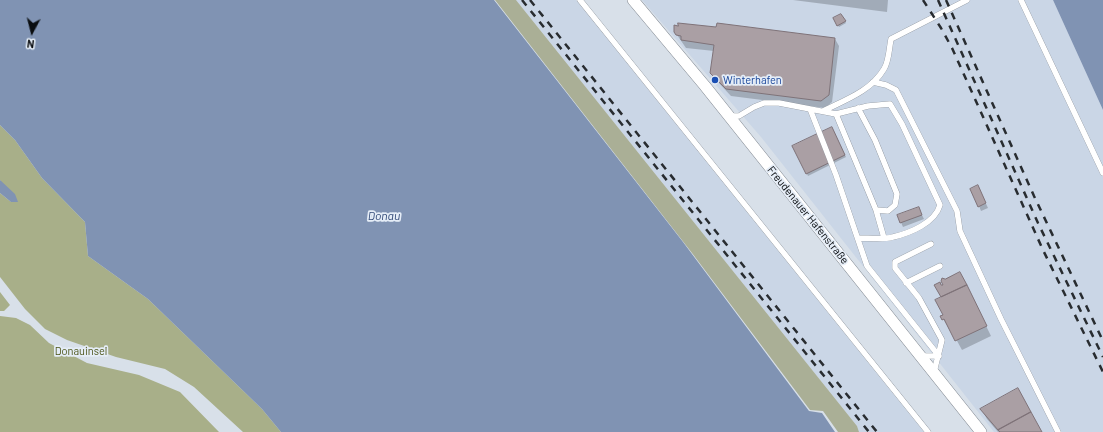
<!DOCTYPE html>
<meta charset="utf-8">
<style>
body{margin:0}
#map{position:relative;width:1103px;height:432px;overflow:hidden;background:#d8e0e9;font-family:Barlow,sans-serif}
canvas{display:block}
.north{position:absolute;left:12px;top:12px;width:40px;height:40px;-webkit-text-stroke:3px #e5edf7;paint-order:stroke;rotate:187deg;font-size:11px;font-weight:700;line-height:16px;text-align:center;color:#0a0d10}
.north::after{content:'';display:block;margin:auto;width:14px;height:18px;background:#0a0d10;clip-path:polygon(50% 0,100% 100%,50% 72%,0 100%)}
</style>
<div id="map">
<canvas width="1103" height="432"></canvas>
<div class="north">N</div>
</div>
<script>
const c = document.querySelector('canvas').getContext('2d');
c.lineJoin = 'round';
function fillPath(path, color) { c.fillStyle = color; c.fill(path, 'evenodd'); }
function trace(path, color, width, dash) { c.strokeStyle = color; c.lineWidth = width; c.lineCap = dash ? 'butt' : 'round'; c.setLineDash(dash || []); c.stroke(path); }
function label(font, color, halo, rows, align = 'center') {
  c.font = font + ' Barlow,sans-serif'; c.lineWidth = 3.5; c.setLineDash([]); c.textBaseline = 'middle'; c.strokeStyle = halo; c.fillStyle = color; for (const [text, x, y, turn = 0] of rows) {
    c.save(); c.translate(x, y); c.rotate((+turn || 0) * Math.PI / 180); c.textAlign = isNaN(turn) ? turn : align; if (halo) c.strokeText(text, 0, 0); c.fillText(text, 0, 0); c.restore();
  }
}
const built = new Path2D(`
 M516,0H576L924,432H859L857,426Z
 M642,0H1053L1103,110V432H994L761,137Z`);
const green = new Path2D(`
 M495,0H516L857,426L859,432H838L823,411L810,410L692,253Z`);
const forest = new Path2D(`
 M0,125L15,140L42,178L85,222L88,256L148,299L262,409L281,432H243L194,387L165,369L116,357L67,340L45,329L25,309L0,277V193L11,202L0,180Z
 M0,292L10,305L4,311H0Z
 M0,316L16,318L30,325L49,343L87,363L139,375L180,392L219,432H0Z`);
const water = new Path2D(`
 M0,0H494L683,242L809,411L822,413L835,432H281L262,409L148,299L88,256L85,222L42,178L15,140L0,125Z
 M1053,0H1103V110Z
 M0,180L15,194L18,202H11L0,193Z`);
const shadow = new Path2D(`
 M793,0H888L887,12Z
 M841,15L846,23L839,27L834,19Z
 M675,32L835,39L839,46L832,102L825,108L731,96L716,80L711,73L714,51L686,48Z
 M832,128L846,157L808,176L794,147Z
 M980,191L988,208L981,211L979,206Z
 M921,213L924,219L903,227L898,216Z
 M960,273L991,336L962,350L950,328L949,329L942,317L944,315L942,298L935,285L941,286L944,285L945,281Z
 M981,409L1041,432H998L987,419Z`);
const building = new Path2D(`
 M841,14L846,21L837,26L833,18Z
 M678,23L716,27L717,23L835,38L829,95L821,101L726,89L710,73L714,45L681,40V36L676,35L674,32V25L678,26Z
 M832,127L845,155L806,174L792,146Z
 M978,185L986,203L978,207L970,189Z
 M919,207L922,215L900,223L897,215Z
 M960,272L967,285L941,297L934,285L940,282L941,285H943L941,281L942,278L945,279Z
 M967,285L987,326L955,341L944,319L942,320L940,316L943,315L935,300Z
 M1018,388L1031,412L998,430L980,409Z
 M1031,412L1042,432H1000L998,430Z`);
const lane = new Path2D(`
 M580,0L928,432
 M1021,0L1103,173
 M873,82L886,85L896,90L957,211L960,231L1001,319L1058,432
 M858,108L875,140L897,194L895,205L888,211L876,210
 M810,109L836,175L867,266L939,356
 M823,111C845,100 871,91 884,69C889,61 889,49 891,39L967,0
 M836,114L876,210L884,238
 M730,116H739L754,107L764,103H779L836,114L868,106L890,104L902,124L940,205C935,223 910,233 893,237C883,240 869,238 859,238
 M931,244L895,262V268L919,298L942,340L934,372
 M906,283L940,266
 M921,356H939`);
const street = new Path2D(`
 M633,0L705,86L981,432`);
const rail = new Path2D(`
 M522,0L869,432
 M530,0L877,432
 M923,0L941,28L952,48L1043,250L1103,372
 M938,0L1038,223L1103,357
 M946,0L1034,196L1103,341`);
const markers = [
 [715,80,4,"#1a4fb4"]
];
const transitNames = [
 ["Winterhafen",723,80]
];
const streetNames = [
 ["Freudenauer Hafenstraße",808,215,51]
];
const parkNames = [
 ["Donauinsel",81,351]
];
const waterNames = [
 ["Donau",384,216]
];
fillPath(built, '#cad6e6');
fillPath(green, '#aaaf96');
fillPath(forest, '#a8af89');
fillPath(water, '#8093b3');
fillPath(shadow, '#0003');
fillPath(building, '#aa9fa4');
trace(building, '#7f7379', 1);
trace(lane, '#7f868f', 6);
trace(street, '#7f868f', 12);
trace(lane, '#fff', 5.5);
trace(street, '#fff', 11);
trace(rail, '#282c30', 2.5, [7, 7]);
for (const [x, y, r, color] of markers) { const dot = new Path2D(); dot.arc(x, y, r, 0, 2 * Math.PI); c.fillStyle = color; c.fill(dot); trace(dot, '#e5edf7', 1.5); }
label('11px', '#164399', '#e5edf7', transitNames, 'left');
label('11px', '#0a0d10', '#e5edf7', streetNames);
label('11px', '#4c5418', '#e5edf7', parkNames);
label('italic 12px', '#314977', '#e5edf7', waterNames);
</script>
